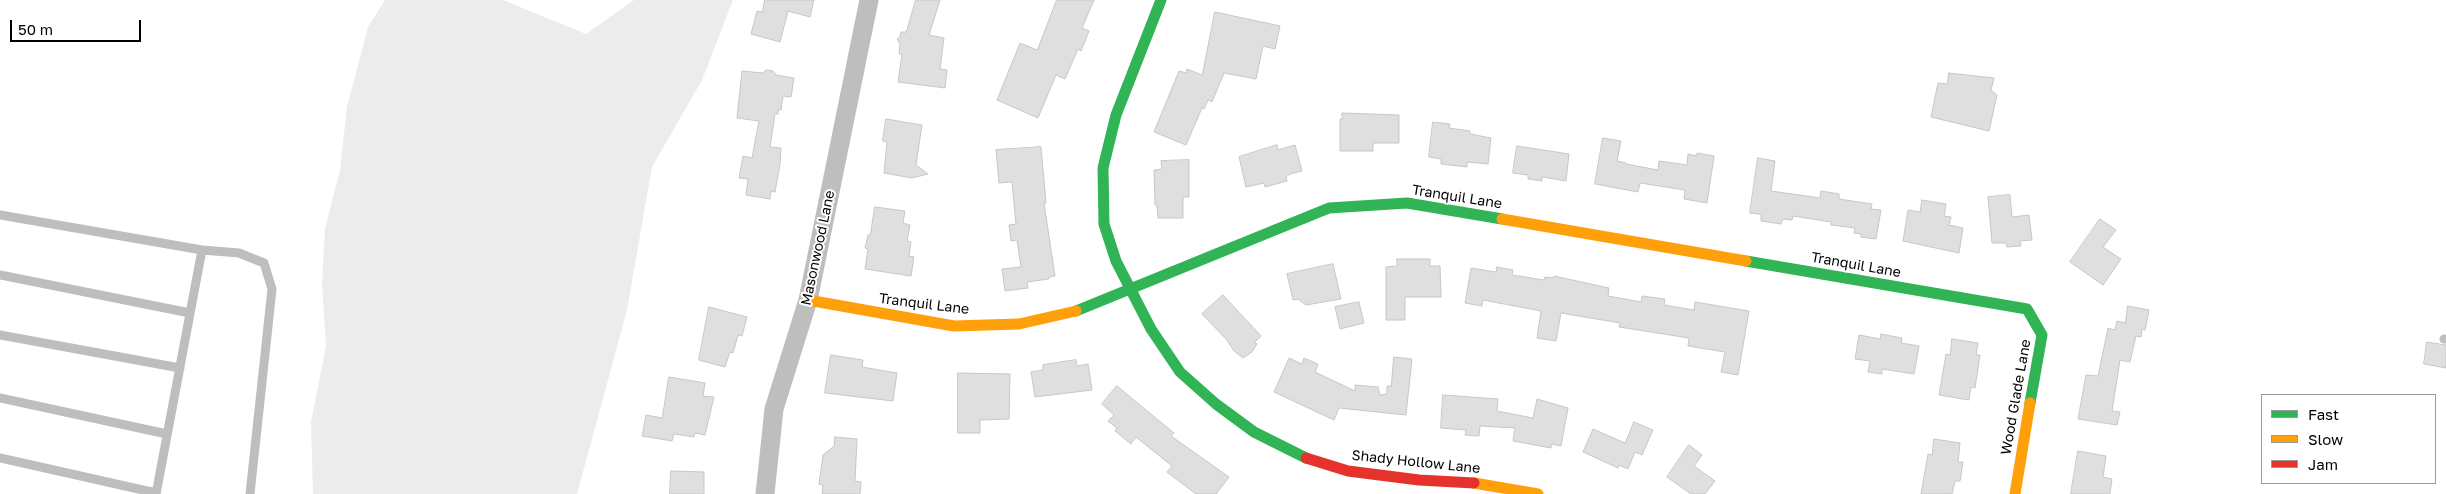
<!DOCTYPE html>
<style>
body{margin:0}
#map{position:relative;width:2446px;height:494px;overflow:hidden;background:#fff;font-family:"Golos Text",sans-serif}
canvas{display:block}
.legend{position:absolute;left:2261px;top:394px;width:175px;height:90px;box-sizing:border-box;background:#fff;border:1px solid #999;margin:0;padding:6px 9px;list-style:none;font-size:15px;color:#000}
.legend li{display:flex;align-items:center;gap:10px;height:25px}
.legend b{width:25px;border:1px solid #999}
.scale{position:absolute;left:10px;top:20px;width:131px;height:22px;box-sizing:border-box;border:2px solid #000;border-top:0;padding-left:6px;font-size:15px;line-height:18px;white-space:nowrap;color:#000;-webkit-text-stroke:4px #fff;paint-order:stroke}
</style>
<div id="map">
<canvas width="2446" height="494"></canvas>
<ul class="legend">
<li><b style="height:6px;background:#30b455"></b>Fast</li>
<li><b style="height:6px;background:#ff9f0a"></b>Slow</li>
<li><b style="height:6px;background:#e5322d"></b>Jam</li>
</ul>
<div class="scale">50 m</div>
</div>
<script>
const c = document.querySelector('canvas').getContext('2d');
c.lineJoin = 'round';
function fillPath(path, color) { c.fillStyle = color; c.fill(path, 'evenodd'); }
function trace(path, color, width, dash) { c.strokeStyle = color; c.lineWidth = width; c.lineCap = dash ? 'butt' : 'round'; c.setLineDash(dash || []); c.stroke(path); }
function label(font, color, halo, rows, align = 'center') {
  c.font = font + ' "Golos Text",sans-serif'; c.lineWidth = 4; c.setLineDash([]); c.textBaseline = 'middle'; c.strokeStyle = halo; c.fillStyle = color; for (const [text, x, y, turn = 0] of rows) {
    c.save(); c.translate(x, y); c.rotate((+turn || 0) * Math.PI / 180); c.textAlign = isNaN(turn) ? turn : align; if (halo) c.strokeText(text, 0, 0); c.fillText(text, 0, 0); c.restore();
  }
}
const green = new Path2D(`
 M385,0H503L586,34L634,0H733L702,80L652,167L627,310L577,494H313L311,422L326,346L322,284L325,229L340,170L347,107L368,27Z`);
const building = new Path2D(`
 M765,0H814L810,17L788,11L780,42L751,34L757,11L762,12Z
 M916,0H940L929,35L944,38L940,69L947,70L945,88L898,82L902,54H899L900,44L897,39L900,37L901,32H906Z
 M1057,0H1094L1082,28L1089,31L1081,51L1078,49L1065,79L1056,75L1038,118L997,100L1020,43L1037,50Z
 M1215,12L1280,26L1275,49L1263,46L1256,79L1224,73L1212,102L1208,100L1204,109L1202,108L1186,145L1154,132L1179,71L1186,73L1187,69L1202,75Z
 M766,70L773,71L776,75L794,78L791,97L783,96L781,110H778V114H775L770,147L781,148L780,164L775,192L771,191L770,199L746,195L748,179L739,178L743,156L752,158L759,121L737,118L742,71L763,73Z
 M1949,73L1994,78L1991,90L1997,95L1989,131L1931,117L1938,83L1947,84Z
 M1342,113L1399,115V143H1373V151H1340V119H1342Z
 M886,119L922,125L916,165L928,174L912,178L884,173L887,142L883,141Z
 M1433,122L1450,124L1449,128L1470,131V134L1491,138L1488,164L1467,162V167L1441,164V159L1429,157Z
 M1603,138L1621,141L1617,161L1626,163V164L1658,170L1659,161L1687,165L1688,154L1697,156V153L1714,156L1707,203L1684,199L1685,190L1640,183L1638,192L1595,184Z
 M1277,145L1278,150L1295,145L1302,171L1290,174L1286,177L1287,181L1265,187L1264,183L1246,187L1239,157Z
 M1517,146L1569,154L1566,181L1542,177V181L1528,179V175L1513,173Z
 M1041,147L1046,203H1044L1055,276L1049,277V279L1027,282L1028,288L1005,291L1002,269L1021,267L1017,240L1011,241L1009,225L1016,224L1012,182L999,183L996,150Z
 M1758,158L1775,161L1771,191L1820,198L1821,191L1839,194V199L1872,204L1871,209L1881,210L1876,239L1861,237V234L1854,233L1855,228L1831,225V222L1793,216L1792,220L1783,219L1781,224L1761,221V216L1759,214L1750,213Z
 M1189,160V197H1183V218H1158L1157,205H1155L1154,170L1162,169L1161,161Z
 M2010,195L2012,217L2029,215L2032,240L2020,241L2021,246L2007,247L2006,243H1992L1988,197Z
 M1922,200L1946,204L1944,216L1951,217L1949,225L1963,228L1959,253L1903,241L1908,210L1920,212Z
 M875,207L905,211L903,223L910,225L907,241L911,242L909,256L914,257L911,276L865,269L868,249L865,248L868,235H870Z
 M2100,219L2116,230L2103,247L2121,259L2103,285L2070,262Z
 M1397,259H1430V266H1440L1441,297H1405V320H1386V267L1397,266Z
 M1333,264L1341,299L1306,305L1298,299L1293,300L1287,274Z
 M1497,267L1513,270L1512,275L1544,280L1545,277L1553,278L1554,276L1609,288L1608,296L1641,302L1642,296L1665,299L1664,305L1694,310L1695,302L1749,311L1738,375L1721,372L1725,352L1688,346L1689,338L1619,327L1620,323L1561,313L1556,341L1537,338L1541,311L1483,300L1482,306L1465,303L1471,268L1496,272Z
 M1223,295L1261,336L1255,342L1257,344L1252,352L1243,358L1234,351L1226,339L1202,314Z
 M1359,302L1364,323L1340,329L1335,307Z
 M2128,306L2149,310L2145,330L2142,329L2141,337L2136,336L2130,362L2120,360L2112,411L2120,412L2117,425L2078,419L2086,375L2098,376L2108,328L2115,330L2117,321L2125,323Z
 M709,307L747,317L742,336L738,335L733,353L730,352L725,367L699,360Z
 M1881,334L1902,338L1901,343L1919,346L1914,374L1882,369V374L1868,372L1870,361L1855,359L1859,335L1880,339Z
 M1952,339L1978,343L1976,355H1980L1975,388L1971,387L1969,400L1939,395L1946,354L1950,355Z
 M2427,342L2446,345V368L2424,364Z
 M831,355L863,360L862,367L897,373L893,401L825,393Z
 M1394,357L1412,359L1406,415L1339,408L1334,420L1274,392L1289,358L1302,364L1304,358L1318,364L1315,372L1355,391V385L1378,387L1380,395L1387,394V386H1391Z
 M1076,360L1077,366L1088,364L1092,390L1035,397L1031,372L1043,370V365Z
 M958,373L1010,374L1009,419L980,420V433H958Z
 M669,377L705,383L703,396L714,397L705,435L695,433L694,437L674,434L672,441L642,436L646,415L662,418Z
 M1117,386L1174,433L1171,436L1229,477L1216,494H1196L1167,472L1172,466L1136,437L1131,444L1115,431L1117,428L1108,421L1114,415L1102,404Z
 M1443,395L1498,399L1497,411L1533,418L1537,399L1568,408L1561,446L1551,444V448L1513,441L1515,428L1480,426L1479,436L1465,435L1466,430L1441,428Z
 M1634,422L1653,430L1642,455L1635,452L1628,469L1619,465L1618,468L1583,452L1593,429L1625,443Z
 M835,437L857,439L855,481L861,482L860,494H822L823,485L819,484L823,455L834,446Z
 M1934,439L1960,443L1958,462H1963L1960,481H1955L1952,494H1921L1928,454L1932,455Z
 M1689,445L1702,455L1694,466L1715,481L1705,494H1691L1667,477Z
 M2078,451L2106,456L2103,477L2112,479L2110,494H2071Z
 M671,471L704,472V494H670Z`);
const lane = new Path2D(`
 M0,215L202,250L156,494
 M202,250L239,253L264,263L272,289L250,494
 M0,275L190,313
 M0,335L180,368
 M2444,339H2446
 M0,398L167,434
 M0,458L156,493`);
const street = new Path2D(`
 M765,494L774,409L808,300L869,0`);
const fast = new Path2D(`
 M1161,0L1116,115L1103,168L1104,224L1116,261L1151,329L1180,372L1216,404L1254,432L1306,458
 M1746,261L2027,309L2042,335L2030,403
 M1076,311L1329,208L1407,203L1502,219`);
const slow = new Path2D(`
 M1502,219L1746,261
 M808,300L954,326L1019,324L1076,311
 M1474,483L1538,494
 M2015,494L2030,403`);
const jam = new Path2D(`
 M1306,458L1348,471L1419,480L1474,483`);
const streetNames = [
 ["Tranquil Lane",1457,197,9],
 ["Masonwood Lane",818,248,-78],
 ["Tranquil Lane",1856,265,10],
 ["Tranquil Lane",924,304,7],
 ["Wood Glade Lane",2016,397,-80],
 ["Shady Hollow Lane",1416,462,6]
];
fillPath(green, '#ececec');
fillPath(building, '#dfdfdf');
trace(building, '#c7c7c7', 1);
trace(lane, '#bebebe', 9);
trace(street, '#bebebe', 19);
trace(fast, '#30b455', 11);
trace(slow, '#ff9f0a', 11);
trace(jam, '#e5322d', 11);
label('14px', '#000', '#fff', streetNames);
</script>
